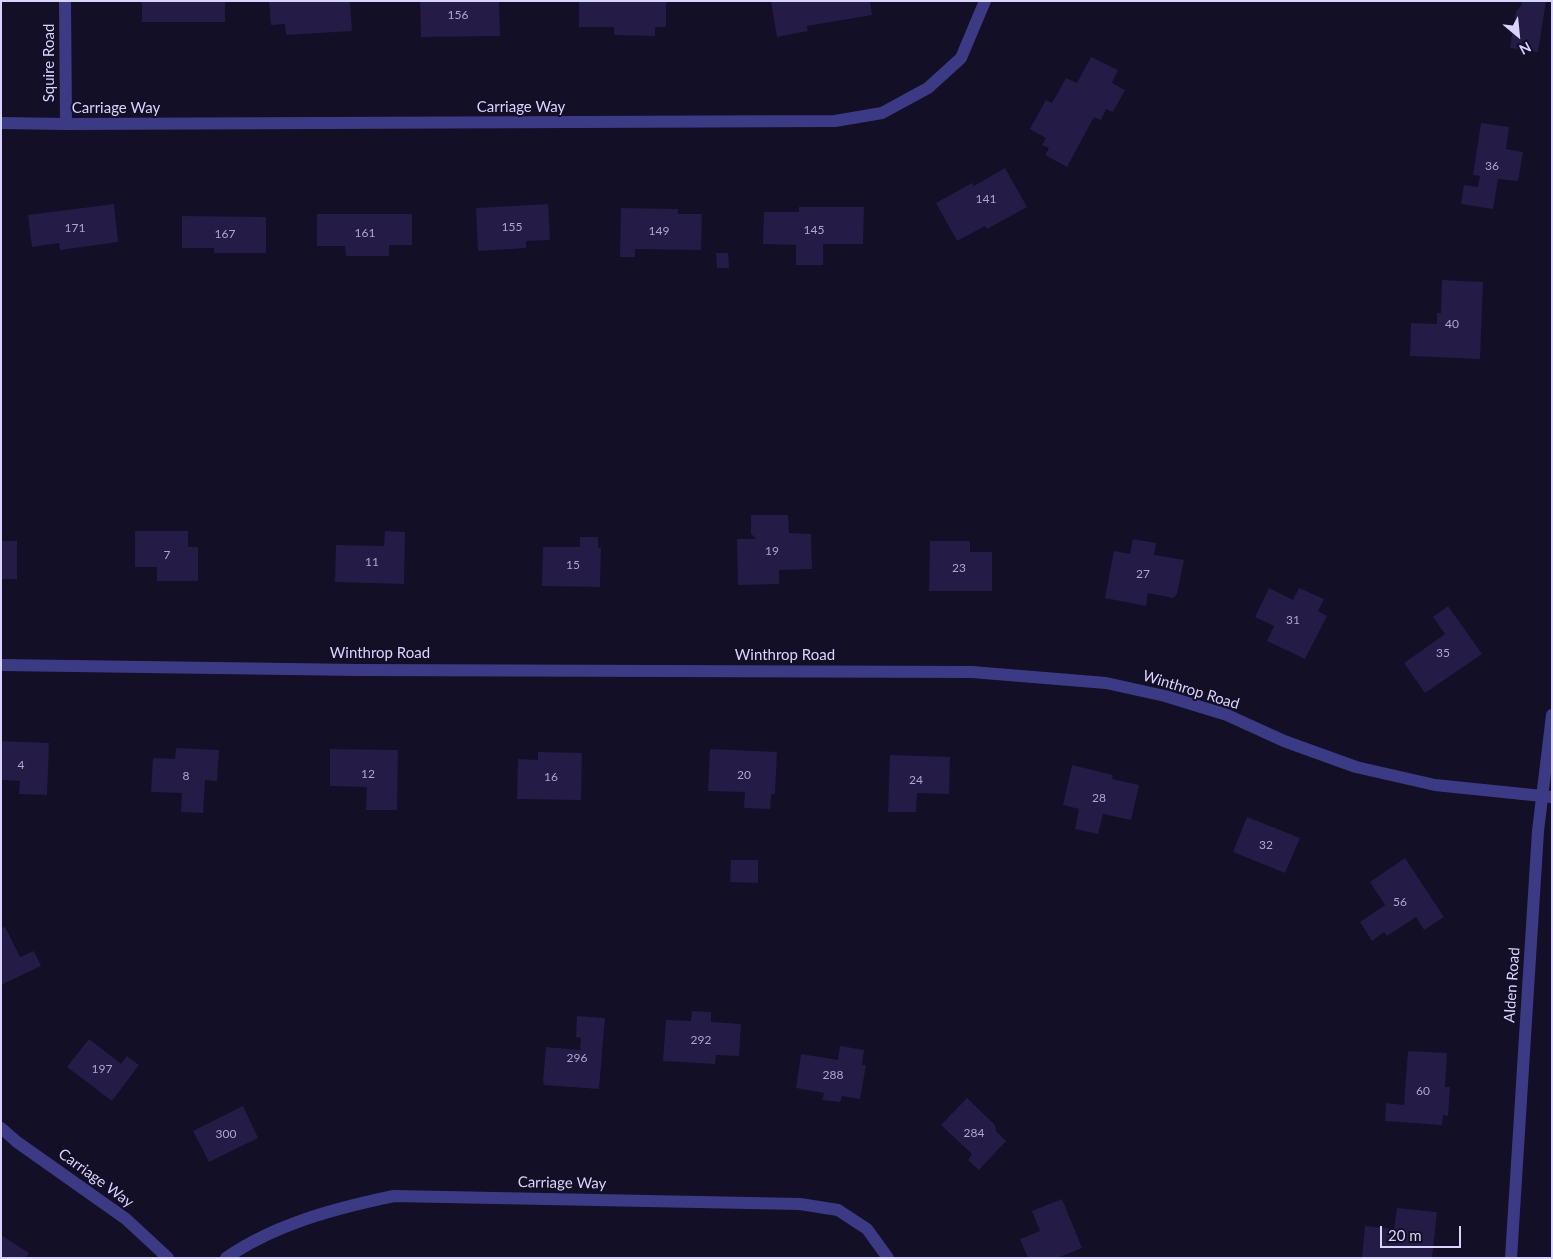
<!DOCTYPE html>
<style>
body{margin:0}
#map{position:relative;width:1553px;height:1259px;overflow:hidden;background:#130f26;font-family:Lato,sans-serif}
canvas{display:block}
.frame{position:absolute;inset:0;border:2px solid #d9d4ff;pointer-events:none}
.north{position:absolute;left:1493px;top:10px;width:50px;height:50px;-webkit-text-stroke:4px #130f26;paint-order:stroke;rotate:152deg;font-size:14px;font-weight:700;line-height:20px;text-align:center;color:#d9d4ff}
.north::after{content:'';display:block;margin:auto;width:18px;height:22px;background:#d9d4ff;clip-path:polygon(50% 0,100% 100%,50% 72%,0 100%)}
.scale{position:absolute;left:1380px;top:1226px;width:81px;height:22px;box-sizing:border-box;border:2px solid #d9d4ff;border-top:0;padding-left:6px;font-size:15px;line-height:18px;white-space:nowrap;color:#d9d4ff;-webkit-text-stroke:4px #130f26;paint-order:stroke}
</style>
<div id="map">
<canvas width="1553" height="1259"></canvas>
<div class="frame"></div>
<div class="north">N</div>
<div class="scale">20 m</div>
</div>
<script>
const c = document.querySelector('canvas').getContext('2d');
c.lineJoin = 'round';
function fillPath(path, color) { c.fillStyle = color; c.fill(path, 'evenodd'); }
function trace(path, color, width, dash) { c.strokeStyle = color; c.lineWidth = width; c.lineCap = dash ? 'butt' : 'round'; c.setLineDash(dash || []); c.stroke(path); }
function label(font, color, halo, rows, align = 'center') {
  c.font = font + ' Lato,sans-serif'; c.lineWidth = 4; c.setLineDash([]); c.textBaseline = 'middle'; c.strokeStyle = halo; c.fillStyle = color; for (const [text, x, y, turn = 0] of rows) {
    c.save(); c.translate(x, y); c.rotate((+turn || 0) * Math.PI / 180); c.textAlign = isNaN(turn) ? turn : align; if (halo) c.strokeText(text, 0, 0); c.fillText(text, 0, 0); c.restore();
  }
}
const building = new Path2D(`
 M142,1H225V22H142Z
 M269,1H350L352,31L286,35L285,24L271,25Z
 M420,1H499L500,36L421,37Z
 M579,1H666V27H655V36L614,35V27H579Z
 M771,1H870L872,15L807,26L808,31L777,37Z
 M1522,1H1546L1538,52L1510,48L1516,11L1521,6Z
 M1091,57L1118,70L1112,83L1125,90L1113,112L1106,109L1101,120L1094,117L1067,167L1045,155L1049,148L1042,145L1046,138L1030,129L1046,100L1052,103L1066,78L1077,83Z
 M1481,123L1509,127L1506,149L1523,152L1518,181L1498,179L1493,209L1461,204L1464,185L1478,187L1480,176L1473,175Z
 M1005,168L1027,207L987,229L985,226L957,241L936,203L972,183L974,186Z
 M114,204L118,242L60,250L59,243L32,247L28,215Z
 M548,204L550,240L526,241V248L478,251L476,208Z
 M799,207H864L863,244H823V265H796V245L763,244L764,212H799Z
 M621,208L678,209V214H702L701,250L635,249V257H620Z
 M317,214H412V245H389V256H346L345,246H317Z
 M182,216L266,217V253H214V248H182Z
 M716,253H728L729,268H717Z
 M1442,280L1483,282L1480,359L1410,356L1411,323L1437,324V313H1441Z
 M751,515H788L789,533L811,534L812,569L779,570V584L738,585L737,539H757L751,534Z
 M135,531H188V547H198V581H157V567H135Z
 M385,531L405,532L404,584L335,582L336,545L384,546Z
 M580,537H598V548H601L600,587L542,586L543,547H580Z
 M1133,539L1156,543L1154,555L1184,560L1177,594L1173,598L1148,593L1146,606L1105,598L1114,551L1130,554Z
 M1,541H17V579H1Z
 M930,541H970V552H992V591H929Z
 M1269,588L1293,600L1299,588L1324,599L1318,611L1327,616L1305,659L1267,641L1274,626L1255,617Z
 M1448,606L1482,654L1425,693L1404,663L1445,634L1433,617Z
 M1,741L49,743L47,795L19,794L20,781L1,780Z
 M176,748L219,750L217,781L205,780L203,813L181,812L182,793L151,792L153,758L175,759Z
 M330,749L398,750L397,810H366L367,787L330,786Z
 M710,749L777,752L775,794H771L770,809L744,808L745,792L708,791Z
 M538,752L582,753L581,800L517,799L518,759L538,760Z
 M890,755L950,757L949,794L917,793L916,812H888Z
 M1072,765L1113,775L1112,779L1139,785L1131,820L1103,814L1098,834L1075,829L1079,809L1063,805Z
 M1247,817L1300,838L1285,873L1233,852Z
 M1405,858L1444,917L1424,930L1416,917L1387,936L1384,932L1372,941L1360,922L1385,905L1370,882Z
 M731,860H758V883L730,882Z
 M5,927L20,957L34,951L41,966L1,985V928Z
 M692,1011L711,1012V1022L741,1024L739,1056L716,1055L715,1064L663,1061L666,1020L691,1021Z
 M577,1016L605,1018L599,1089L544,1085L543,1081L546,1047L580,1050L581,1038L576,1037Z
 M89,1039L121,1064L127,1056L139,1065L112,1101L67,1067Z
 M840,1046L864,1050L862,1065H866L860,1099L842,1096L840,1102L822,1100L824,1093L796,1088L801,1054L838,1060Z
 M1408,1051L1447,1053L1445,1087H1450L1448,1116L1443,1115L1442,1125L1385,1121L1386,1103L1404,1105Z
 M967,1098L995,1125L996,1131L1006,1141L979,1170L968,1160L972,1154L941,1125Z
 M243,1106L258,1138L209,1162L193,1131Z
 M1062,1199L1082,1248L1057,1258H1028L1020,1239L1040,1231L1032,1211Z
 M1397,1208L1437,1212L1432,1258H1362L1365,1226L1394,1229Z
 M1,1235L29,1253L26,1258H1Z`);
const street = new Path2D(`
 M65,1L66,124
 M1,123L66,124L835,121L882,113L928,88L961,58L985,1
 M1,665L359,670L972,672L1106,683L1165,696L1227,715L1284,741L1356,767L1435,785L1552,797
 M1,1128L17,1142L126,1219L168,1258
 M226,1258C275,1224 336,1208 394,1196L800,1204L838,1210L867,1229L888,1258
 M1511,1258L1538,831L1552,715`);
const numberNames = [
 ["156",458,15],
 ["36",1492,166],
 ["141",986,199],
 ["155",512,227],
 ["171",75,228],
 ["145",814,230],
 ["149",659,231],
 ["161",365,233],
 ["167",225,234],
 ["40",1452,324],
 ["19",772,551],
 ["7",167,555],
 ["11",372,562],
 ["15",573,565],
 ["23",959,568],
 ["27",1143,574],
 ["31",1293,620],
 ["35",1443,653],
 ["4",21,765],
 ["12",368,774],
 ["20",744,775],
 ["8",186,776],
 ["16",551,777],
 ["24",916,780],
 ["28",1099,798],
 ["32",1266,845],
 ["56",1400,902],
 ["292",701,1040],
 ["296",577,1058],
 ["197",102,1069],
 ["288",833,1075],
 ["60",1423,1091],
 ["284",974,1133],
 ["300",226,1134]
];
const streetNames = [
 ["Squire Road",49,63,-90],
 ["Carriage Way",521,107],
 ["Carriage Way",116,108],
 ["Winthrop Road",380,653],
 ["Winthrop Road",785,655],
 ["Winthrop Road",1191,690,17],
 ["Alden Road",1512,985,-86],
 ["Carriage Way",96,1178,36],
 ["Carriage Way",562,1183,1]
];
fillPath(building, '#241b47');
trace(street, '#3d3a85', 12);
label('12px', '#aca6d1', null, numberNames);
label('15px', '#d9d4ff', '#130f26', streetNames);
</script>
